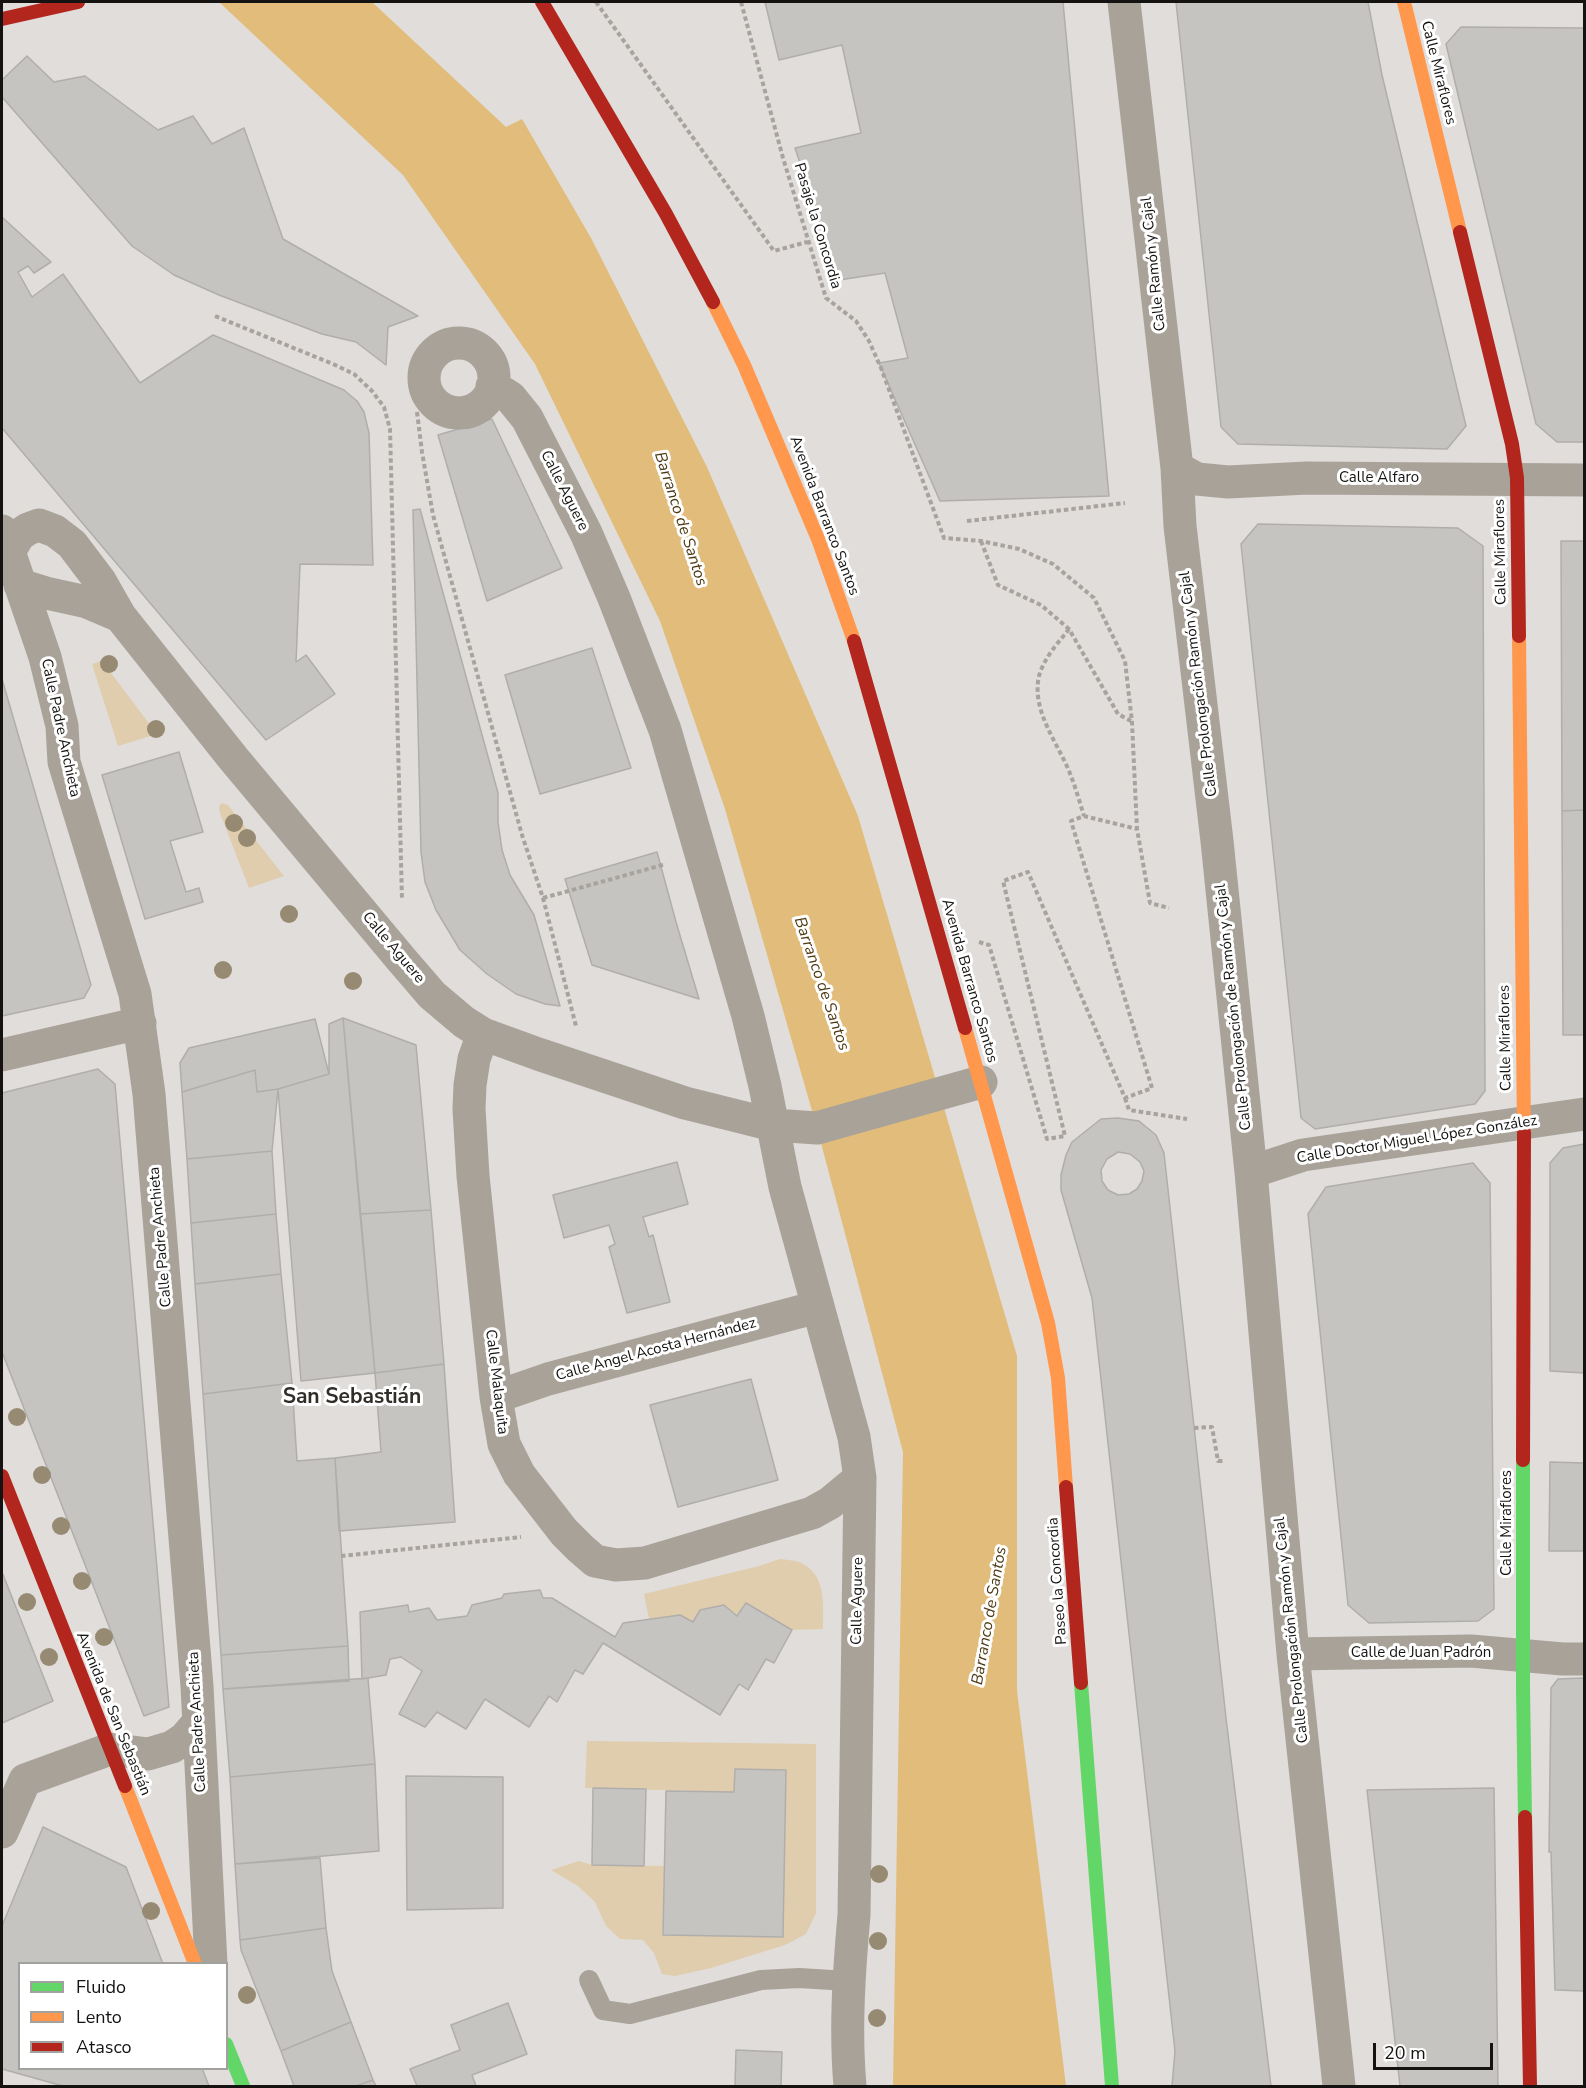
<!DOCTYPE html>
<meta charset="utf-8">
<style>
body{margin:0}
#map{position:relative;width:1586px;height:2088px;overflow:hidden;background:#e0ddda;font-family:"Nunito Sans",sans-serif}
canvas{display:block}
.frame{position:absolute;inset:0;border:3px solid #141311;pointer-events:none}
.legend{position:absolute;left:18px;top:1962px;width:210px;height:108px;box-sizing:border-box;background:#fff;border:2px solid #a1a1a0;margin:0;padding:8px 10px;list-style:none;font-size:18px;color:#141311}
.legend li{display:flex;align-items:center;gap:12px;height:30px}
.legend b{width:30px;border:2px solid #a1a1a0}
.scale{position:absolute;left:1373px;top:2043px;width:120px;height:27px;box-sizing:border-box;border:3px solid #141311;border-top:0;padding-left:8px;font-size:18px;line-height:21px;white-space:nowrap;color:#141311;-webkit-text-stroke:4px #fff;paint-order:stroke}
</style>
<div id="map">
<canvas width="1586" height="2088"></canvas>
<div class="frame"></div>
<ul class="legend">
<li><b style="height:8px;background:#63d668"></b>Fluido</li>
<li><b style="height:8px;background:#ff974d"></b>Lento</li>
<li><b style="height:8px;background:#b3261e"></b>Atasco</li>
</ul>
<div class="scale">20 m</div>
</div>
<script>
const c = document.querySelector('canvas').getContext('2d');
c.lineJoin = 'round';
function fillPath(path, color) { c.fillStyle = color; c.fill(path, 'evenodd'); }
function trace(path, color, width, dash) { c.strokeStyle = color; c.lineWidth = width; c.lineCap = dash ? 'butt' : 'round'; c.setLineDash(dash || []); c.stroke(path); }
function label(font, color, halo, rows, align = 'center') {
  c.font = font + ' "Nunito Sans",sans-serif'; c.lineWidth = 6; c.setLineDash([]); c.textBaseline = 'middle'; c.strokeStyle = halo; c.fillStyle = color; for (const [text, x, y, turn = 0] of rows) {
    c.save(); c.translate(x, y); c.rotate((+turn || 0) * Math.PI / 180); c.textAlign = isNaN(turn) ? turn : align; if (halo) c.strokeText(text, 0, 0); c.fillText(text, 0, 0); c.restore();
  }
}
const green = new Path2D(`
 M102,661L157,734L118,746L92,664Z
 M221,803L228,805L284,876L249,888L220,813L219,808Z
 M780,1559C786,1560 793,1560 799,1562C827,1574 823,1604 823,1629L792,1630L746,1603L737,1616L693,1622L680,1615L649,1619L644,1594L759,1566Z
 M587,1741L816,1744V1913L806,1934L785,1945L711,1968L675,1976L662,1974L654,1953L643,1940L620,1939L606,1926L595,1902L578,1886L551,1870L579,1861L592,1865L665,1866L664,1935L783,1937L786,1770L735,1769L734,1792L585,1788Z`);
const water = new Path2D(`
 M219,2H372L506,127L522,119L591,238L707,467L858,816L1017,1356V1691L1066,2086H893L903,1452L817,1128L725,809L660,621L535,364L403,175Z`);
const building = new Path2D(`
 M765,2H1063L1109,496L940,501L879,363L908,358L885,273L839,280L795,148L861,133L842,45L779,60Z
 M1176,2H1368L1382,75L1466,426L1447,449L1238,444L1221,427Z
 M1461,27L1584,28V442H1557L1536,424L1446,44Z
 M27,56L54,82L85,76L158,130L193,116L212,144L244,128L283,239L418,316L388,327L386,365L356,342L322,334L219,295L174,275L132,246L2,97V80Z
 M2,217L51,262L34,273L28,266L18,272L32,297L63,274L140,383L213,335L344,390L357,401L364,412L369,433L373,565L300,564L296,662L306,655L335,694L266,740L2,428Z
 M492,419L562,568L487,601L438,435Z
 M420,509L498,793V822L502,850L510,875L534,915L560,1006L545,1004L516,994L487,974L460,950L436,910L425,882L421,852L413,510Z
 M1258,524L1458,528L1483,546L1485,1091L1475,1104L1315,1129L1301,1118L1241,544Z
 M1561,541H1584V810L1562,811Z
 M592,648L631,768L540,794L505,675Z
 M2,679L91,985L84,998L2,1016Z
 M179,752L203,832L170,841L186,892L199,888L203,902L145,919L102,775Z
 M1584,810V1035H1563L1562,811Z
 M657,852L676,922L699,999L592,965L565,879Z
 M343,1018L416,1045L431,1210L360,1214Z
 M343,1018L375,1373L301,1381L278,1089L329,1074V1024Z
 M315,1019L329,1074L278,1089L257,1092L255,1070L182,1092L180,1063L189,1048Z
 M98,1069L115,1084L169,1707L144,1716L2,1352V1093Z
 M255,1070L257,1092L278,1089L272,1151L187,1159L182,1092Z
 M1118,1118L1139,1121L1156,1135L1164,1153L1226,1718L1271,2086H1172L1175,2051L1092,1298L1061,1190V1175L1066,1155L1072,1142L1101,1119ZM1118,1152L1130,1154L1140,1162L1144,1171L1142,1181L1137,1189L1129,1194L1118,1195L1108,1190L1102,1181L1101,1170L1107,1159Z
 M1584,1144V1373L1550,1371V1163L1563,1148Z
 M272,1151L276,1214L191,1223L187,1159Z
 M677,1162L688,1204L643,1217L649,1237L653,1235L670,1302L627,1313L609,1247L615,1244L609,1225L564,1238L553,1195Z
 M1473,1163L1490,1183L1494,1609L1478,1621L1369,1623L1348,1605L1308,1214L1326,1187Z
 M431,1210L444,1364L375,1373L360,1214Z
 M276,1214L281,1274L195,1284L191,1223Z
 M281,1274L292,1383L203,1394L195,1284Z
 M444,1364L455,1522L339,1531L335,1458L381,1452L375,1373Z
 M751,1379L778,1480L678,1507L650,1405Z
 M292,1383L297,1461L335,1458L348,1646L221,1655L203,1394Z
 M1550,1462L1584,1463V1551H1549Z
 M2,1572L53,1701L2,1723Z
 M540,1590L543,1598H552L615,1637L623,1623L680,1615L693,1622L700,1610L724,1605L737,1616L746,1603L792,1630L774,1663L766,1659L748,1690L739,1684L720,1715L603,1643L583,1674L575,1670L557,1702L549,1696L529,1727L485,1699L466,1729L437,1712L425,1727L399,1714L422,1671L401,1657L390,1659L386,1675L362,1679L360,1612L408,1605L409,1612L429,1608L437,1620L467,1616L472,1605L502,1598L504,1594Z
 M348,1646L349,1681L223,1689L221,1655Z
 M368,1678L375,1764L230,1777L223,1689Z
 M1584,1678V1991L1555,1990L1551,1852H1549L1551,1688L1558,1679Z
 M375,1764L379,1851L235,1864L230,1777Z
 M735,1769L786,1770L783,1937L663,1935L666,1791L734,1792Z
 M406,1776L503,1777V1908L407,1910Z
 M593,1788L646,1789L644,1866L592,1865Z
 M1494,1788L1498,2086H1400L1367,1790Z
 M43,1827L126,1867L163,1964H20V2068H202L209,2086H63L2,2069V1926Z
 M320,1858L326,1928L240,1940L235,1864Z
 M326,1928L332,1971L351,2022L281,2051L241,1950L240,1940Z
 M508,2003L527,2054L472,2075L476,2086H417L410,2069L460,2050L451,2025Z
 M351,2022L373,2080L356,2086H294L281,2051Z
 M736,2050L782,2052L781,2086H735Z
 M373,2080L376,2086H356Z`);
const path = new Path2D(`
 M596,2L774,251L807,242
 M741,2L783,158L826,298L856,321L869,341L881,368L944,538L981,541L1019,549L1053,564L1094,598L1125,661L1132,722L1137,829L1150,903L1169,908
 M215,316L333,364L354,374L372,391L384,407L390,429L402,900
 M417,412L422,452L433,515L522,835L543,898L576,1026
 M967,521L1125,503
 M981,541L998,585L1041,605L1069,629L1118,714L1131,721
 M1069,629C1058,643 1044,658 1039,676C1031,712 1059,744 1071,776C1076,789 1080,803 1084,816
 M543,898L666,864
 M979,942L989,945L1047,1139L1065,1136L1003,881L1028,872L1125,1098L1152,1088L1071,821L1084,816L1137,829
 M1125,1098L1129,1110L1187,1119
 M1194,1428L1212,1427L1218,1461H1224
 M341,1556L521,1537`);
const lane = new Path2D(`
 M589,1980L603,2010L630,2014L761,1980L799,1978L848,1981`);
const street = new Path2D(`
 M1124,2L1177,468L1180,526L1217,841L1251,1172L1293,1654L1339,2086
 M424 378a35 35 0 1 1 70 0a35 35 0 1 1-70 0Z
 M492,386L510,397L527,418L586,533L614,598L665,730L748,1016L765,1086L785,1187L854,1437L860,1478L854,1915C849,1972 845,2029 850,2086
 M1177,468L1197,479L1228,482L1307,478L1584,480
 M2,531L45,657L62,726L64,762L135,994L149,1094L197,1686L211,1964
 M9,552L19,535L28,529L39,525L55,531L72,544L100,581L120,616L233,758L401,959L432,995L464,1022L483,1034L538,1054L685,1103L773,1125L817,1128L981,1082
 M20,585L46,593L87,602L120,616
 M483,1034L474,1059L470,1085L469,1109L473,1176L496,1397L504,1444L519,1474L564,1532L580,1548L595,1561L616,1565L645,1563L812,1513L830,1503L860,1478
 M2,1055L140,1023
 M1251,1172L1303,1155L1584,1114
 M496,1397L548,1379L817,1307
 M1293,1654L1471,1651L1563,1659H1584
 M2,1832L25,1780L110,1749L148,1754L172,1747L184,1739L198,1723`);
const fast = new Path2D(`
 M1523,1460V1689L1525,1817
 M1081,1683L1112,2086
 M226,2044L243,2086`);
const slow = new Path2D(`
 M1404,2L1460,232
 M713,302L744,365L818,539L854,641
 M1519,636L1524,1132
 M965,1028L1048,1323L1058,1378L1066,1487
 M125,1786L195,1964`);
const jam = new Path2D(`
 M542,2L666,214L713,302
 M2,19L78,2
 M1460,232L1512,444L1517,478L1519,636
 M854,641L965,1028
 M1523,1460L1524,1132
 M2,1476L125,1786
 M1066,1487L1081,1683
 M1525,1817L1530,2086`);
const trees = [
 [109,664],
 [156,729],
 [234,823],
 [247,838],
 [289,914],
 [223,970],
 [353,981],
 [17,1417],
 [42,1475],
 [61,1526],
 [82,1581],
 [27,1602],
 [104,1637],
 [49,1657],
 [879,1874],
 [151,1911],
 [878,1941],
 [247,1995],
 [877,2018]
];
const streetNames = [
 ["Calle Miraflores",1438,73,76],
 ["Pasaje la Concordia",817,226,73],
 ["Calle Ramón y Cajal",1154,264,-96],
 ["Calle Alfaro",1379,478],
 ["Calle Aguere",564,491,63],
 ["Avenida Barranco Santos",824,516,69],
 ["Calle Miraflores",1501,552,-91],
 ["Calle Prolongación Ramón y Cajal",1199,684,-97],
 ["Calle Padre Anchieta",60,728,78],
 ["Calle Aguere",393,948,50],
 ["Avenida Barranco Santos",969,981,74],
 ["Calle Prolongación de Ramón y Cajal",1234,1007,-96],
 ["Calle Miraflores",1506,1038,-91],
 ["Calle Doctor Miguel López González",1417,1140,-9],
 ["Calle Padre Anchieta",161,1237,-95],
 ["Calle Angel Acosta Hernández",656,1350,-15],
 ["Calle Malaquita",496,1382,83],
 ["Calle Miraflores",1507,1523,-90],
 ["Paseo la Concordia",1058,1581,-94],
 ["Calle Aguere",858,1601,-89],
 ["Calle Prolongación Ramón y Cajal",1292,1630,-96],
 ["Calle de Juan Padrón",1421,1653],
 ["Avenida de San Sebastián",113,1714,68],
 ["Calle Padre Anchieta",198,1722,-93]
];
const waterNames = [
 ["Barranco de Santos",680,519,72],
 ["Barranco de Santos",821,984,71],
 ["Barranco de Santos",990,1616,-80]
];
const districtNames = [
 ["San Sebastián",352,1398]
];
fillPath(green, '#e0cdad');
fillPath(water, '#e1bc7a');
fillPath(building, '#c6c4c1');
trace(building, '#b0aeac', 1.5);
trace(path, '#a8a39e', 4, [4.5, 3]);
trace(lane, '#a9a299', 20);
trace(street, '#a9a299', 33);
trace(fast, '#63d668', 14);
trace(slow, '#ff974d', 14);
trace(jam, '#b3261e', 14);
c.fillStyle = '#978a73';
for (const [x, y] of trees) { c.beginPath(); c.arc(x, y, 9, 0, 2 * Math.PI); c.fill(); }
label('15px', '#141311', '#fff', streetNames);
label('italic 16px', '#4d3811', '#fff', waterNames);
label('bold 21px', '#312e29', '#fff', districtNames);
</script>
